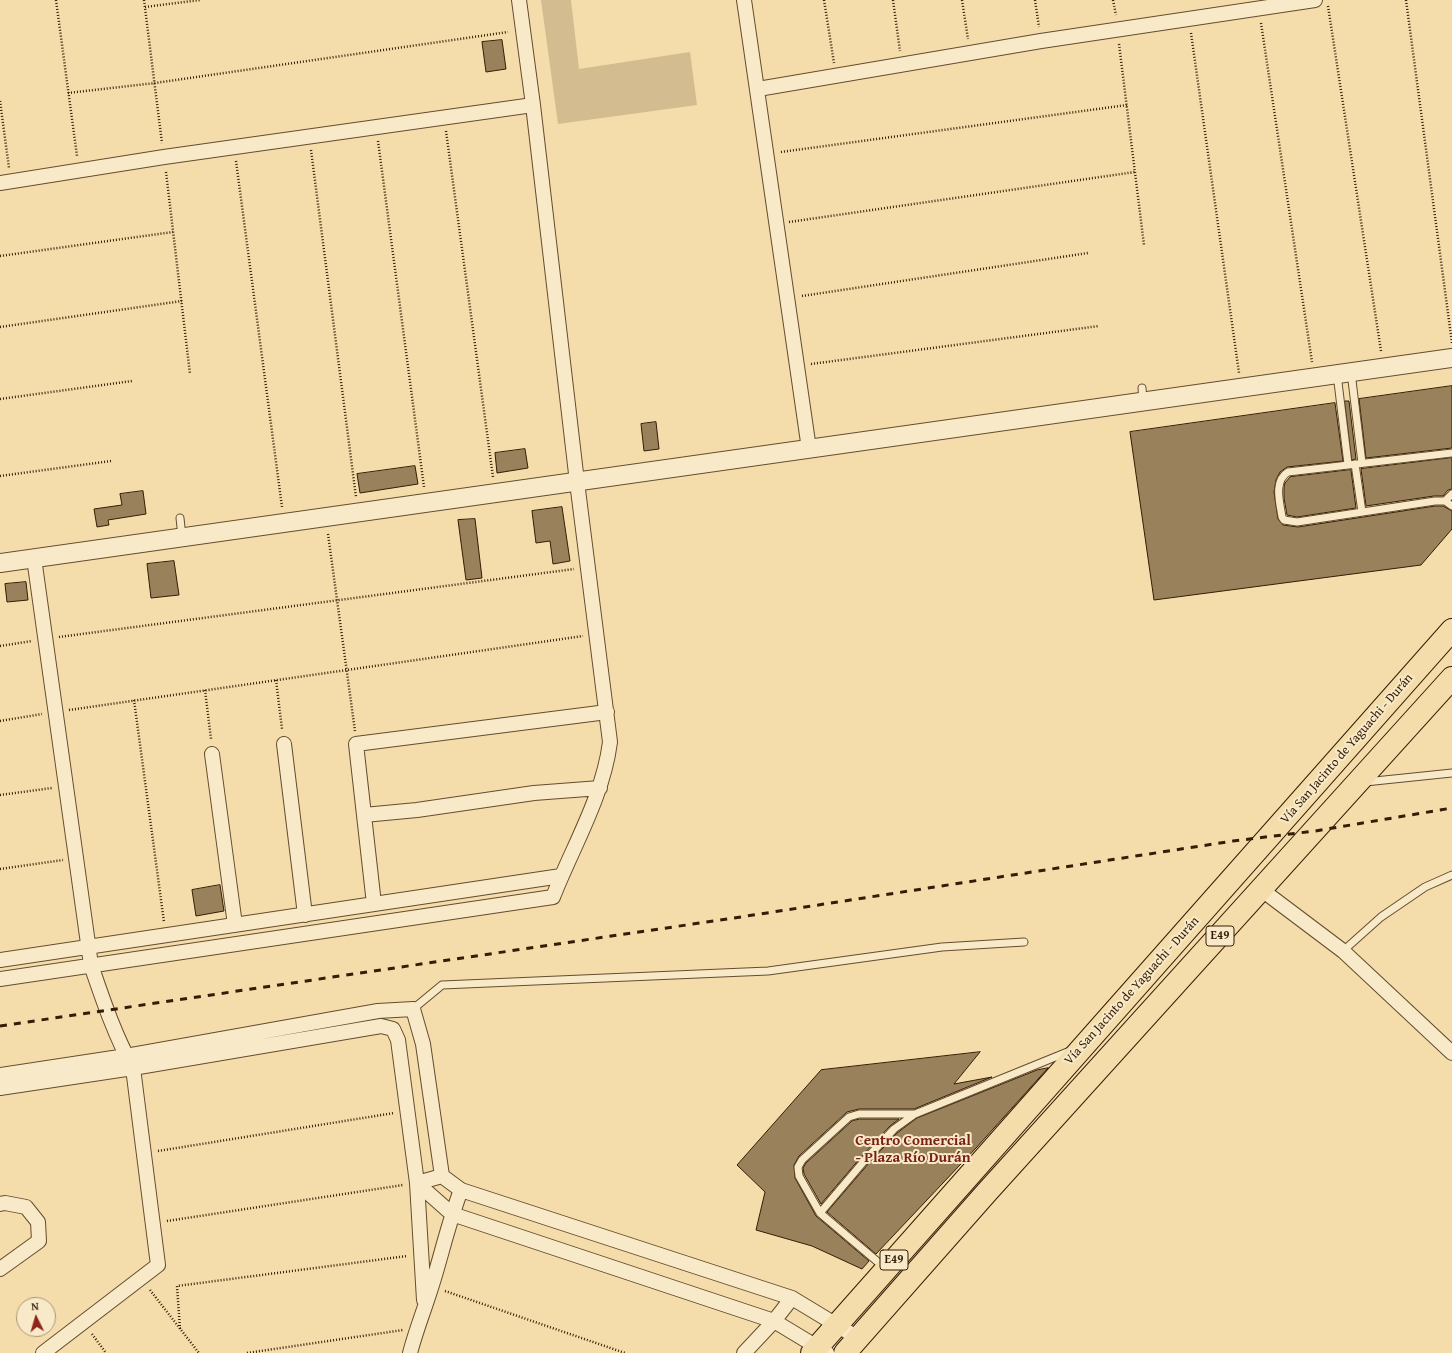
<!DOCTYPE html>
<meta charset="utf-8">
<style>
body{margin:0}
#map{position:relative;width:1452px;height:1353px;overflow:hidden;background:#f4ddab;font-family:"Gentium Book Plus",serif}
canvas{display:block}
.north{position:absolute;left:16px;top:1297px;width:40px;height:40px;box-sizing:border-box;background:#f8e9c8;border:1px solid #aa977a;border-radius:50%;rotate:355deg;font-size:11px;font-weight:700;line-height:16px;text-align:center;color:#341d05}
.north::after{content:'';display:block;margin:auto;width:14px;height:18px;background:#8f2418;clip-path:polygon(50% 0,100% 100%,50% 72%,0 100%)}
</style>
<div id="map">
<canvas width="1452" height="1353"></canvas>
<div class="north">N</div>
</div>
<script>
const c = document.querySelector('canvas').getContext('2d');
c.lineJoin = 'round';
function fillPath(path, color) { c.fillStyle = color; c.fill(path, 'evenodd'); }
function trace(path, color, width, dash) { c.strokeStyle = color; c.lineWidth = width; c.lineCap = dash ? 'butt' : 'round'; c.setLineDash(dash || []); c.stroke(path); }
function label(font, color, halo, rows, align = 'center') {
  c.font = font + ' "Gentium Book Plus",serif'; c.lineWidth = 4; c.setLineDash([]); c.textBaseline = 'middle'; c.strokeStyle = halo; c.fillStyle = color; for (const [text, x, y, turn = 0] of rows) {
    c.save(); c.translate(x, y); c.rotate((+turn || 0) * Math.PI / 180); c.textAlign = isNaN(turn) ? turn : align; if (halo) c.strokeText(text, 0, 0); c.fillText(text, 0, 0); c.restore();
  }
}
const green = new Path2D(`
 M541,0H571L579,69L690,52L697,105L558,124Z`);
const building = new Path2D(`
 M502,40L506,69L486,72L482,42Z
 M1452,386V448L1366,458L1359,399Z
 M1345,401H1349L1356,459L1352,460Z
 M1335,403L1343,461L1287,467L1280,472L1276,480L1274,492L1278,519L1283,525L1298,527L1435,506H1443L1452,511V529L1421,565L1154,600L1130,432Z
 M656,422L659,449L644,451L641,424Z
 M525,449L528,468L497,473L495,453Z
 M1452,458V489L1448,490L1443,496H1434L1366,506L1361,469Z
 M415,466L418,484L360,493L357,474Z
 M1351,470L1356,508L1297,517L1287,515L1284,498V487L1285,483L1290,477Z
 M143,491L146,514L108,520L109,525L97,527L94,509L122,505L120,494Z
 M562,507L570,561L553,564L550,541L536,543L532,511Z
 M475,519L482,578L466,580L458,520Z
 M174,561L179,595L151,598L147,564Z
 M26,582L28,600L7,602L5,584Z
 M220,885L224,911L196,916L192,890Z
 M980,1052L954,1084L992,1077L914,1109H859L847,1112L799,1156L794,1165L795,1178L816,1216L869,1261L862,1269L812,1246L756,1230L765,1192L737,1165L821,1070Z
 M1048,1068L976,1148L876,1254L827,1212L869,1163L897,1133L917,1118L1037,1070Z
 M860,1119H899L890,1126L861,1157L821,1204L804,1174L803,1168L806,1163L852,1121Z`);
const path = new Path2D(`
 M56,0L77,156
 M144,0L162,143
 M824,0L834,63
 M893,0L900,51
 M962,0L968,39
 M1035,0L1039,27
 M1113,0L1116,15
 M1406,0L1452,343
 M1328,6L1381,351
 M145,7L200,0
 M1261,23L1312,362
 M1191,33L1239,373
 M1119,44L1144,245
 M68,93L155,83L508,32
 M0,101L9,168
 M446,131L493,477
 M378,141L424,487
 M311,150L356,497
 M781,152L1127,105
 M236,161L282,507
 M166,172L190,374
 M789,222L1135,172
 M0,256L173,232
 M802,296L1088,253
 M0,327L182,301
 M811,364L1099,326
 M0,399L132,381
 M0,476L111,461
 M328,534L355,731
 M59,637L574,569
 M0,646L32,641
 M276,680L282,729
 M205,690L211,739
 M134,700L164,922
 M69,710L583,636
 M0,721L42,714
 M0,795L52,788
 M0,869L63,860
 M158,1151L394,1113
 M167,1221L403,1185
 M150,1290L199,1353
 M445,1291L625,1353
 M180,1329L177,1286L407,1256
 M92,1334L106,1353
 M247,1353L403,1330`);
const service = new Path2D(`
 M1351,372L1362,463
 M1337,374L1348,464
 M1142,388L1143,401
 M1452,453L1288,472C1273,481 1280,503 1282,517L1284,520L1297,522L1435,501H1445L1452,506
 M1355,464L1362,512
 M1445,501L1452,494
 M180,518L182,537
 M1365,782L1452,773
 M1343,951L1381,917L1425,887L1452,875
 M413,1009L442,985L768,971L942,947L1024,942
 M820,1213L799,1176L798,1167L802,1160L849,1117L859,1114H915
 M885,1268L820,1213L865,1160L894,1129L915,1114L1070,1051`);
const minor = new Path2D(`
 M744,0L809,449
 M758,89L1041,41L1315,0
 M0,183L164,157L533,105
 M34,558L91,965C103,1000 115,1036 133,1068L158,1265L43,1353
 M284,744L305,915
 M212,754L235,925
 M364,815L417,810L534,793L600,788
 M1262,890L1343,951L1452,1053
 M374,904L356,744L607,712
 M0,960L561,876
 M0,979L553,897C573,846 603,797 610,742L577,482L533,105L519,0
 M0,1075L126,1056L378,1011L413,1009L423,1044L442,1176L461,1190L792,1298L858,1338
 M0,1088L133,1068L381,1026L393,1029L398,1040L417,1183L452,1214L774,1321L827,1353
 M0,1204L5,1203L26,1207L38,1222L39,1241L0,1269
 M424,1300L417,1183L442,1176
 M410,1353C416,1330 425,1308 432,1285C442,1253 449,1221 461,1190
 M744,1353L774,1321L792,1298`);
const tertiary = new Path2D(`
 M0,563L1452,358`);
const primary = new Path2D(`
 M812,1353L1452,630
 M845,1353L987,1192L1452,678`);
const rail = new Path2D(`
 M0,1026L734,918L1233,841L1315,831L1452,808`);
const shields = [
 [1220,936,28],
 [894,1260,28]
];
const shieldNames = [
 ["E49",1220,936],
 ["E49",894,1260]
];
const streetNames = [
 ["Vía San Jacinto de Yaguachi - Durán",1347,749,-49],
 ["Vía San Jacinto de Yaguachi - Durán",1132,991,-48]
];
const quarterNames = [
 ["Centro Comercial",913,1141],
 ["- Plaza Río Durán",913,1158]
];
fillPath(green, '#d3bc8f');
fillPath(building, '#98815b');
trace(building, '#341d05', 1);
trace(service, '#644d2e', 9);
trace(minor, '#644d2e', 16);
trace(tertiary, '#644d2e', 20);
trace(primary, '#341d05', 24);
trace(path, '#341d05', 2.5, [1, 2]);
trace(service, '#f8e9c8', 7);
trace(minor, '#f8e9c8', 14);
trace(tertiary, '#f8e9c8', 18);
trace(primary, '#f4ddab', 22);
trace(rail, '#341d05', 3, [7, 7]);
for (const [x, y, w] of shields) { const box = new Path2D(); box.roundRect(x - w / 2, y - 10, w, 20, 3); c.fillStyle = '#f8e9c8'; c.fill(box); trace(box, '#341d05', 1); }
label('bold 12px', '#341d05', null, shieldNames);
label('13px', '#341d05', '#f8e9c8', streetNames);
label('bold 15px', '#7a1f14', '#f8e9c8', quarterNames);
</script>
